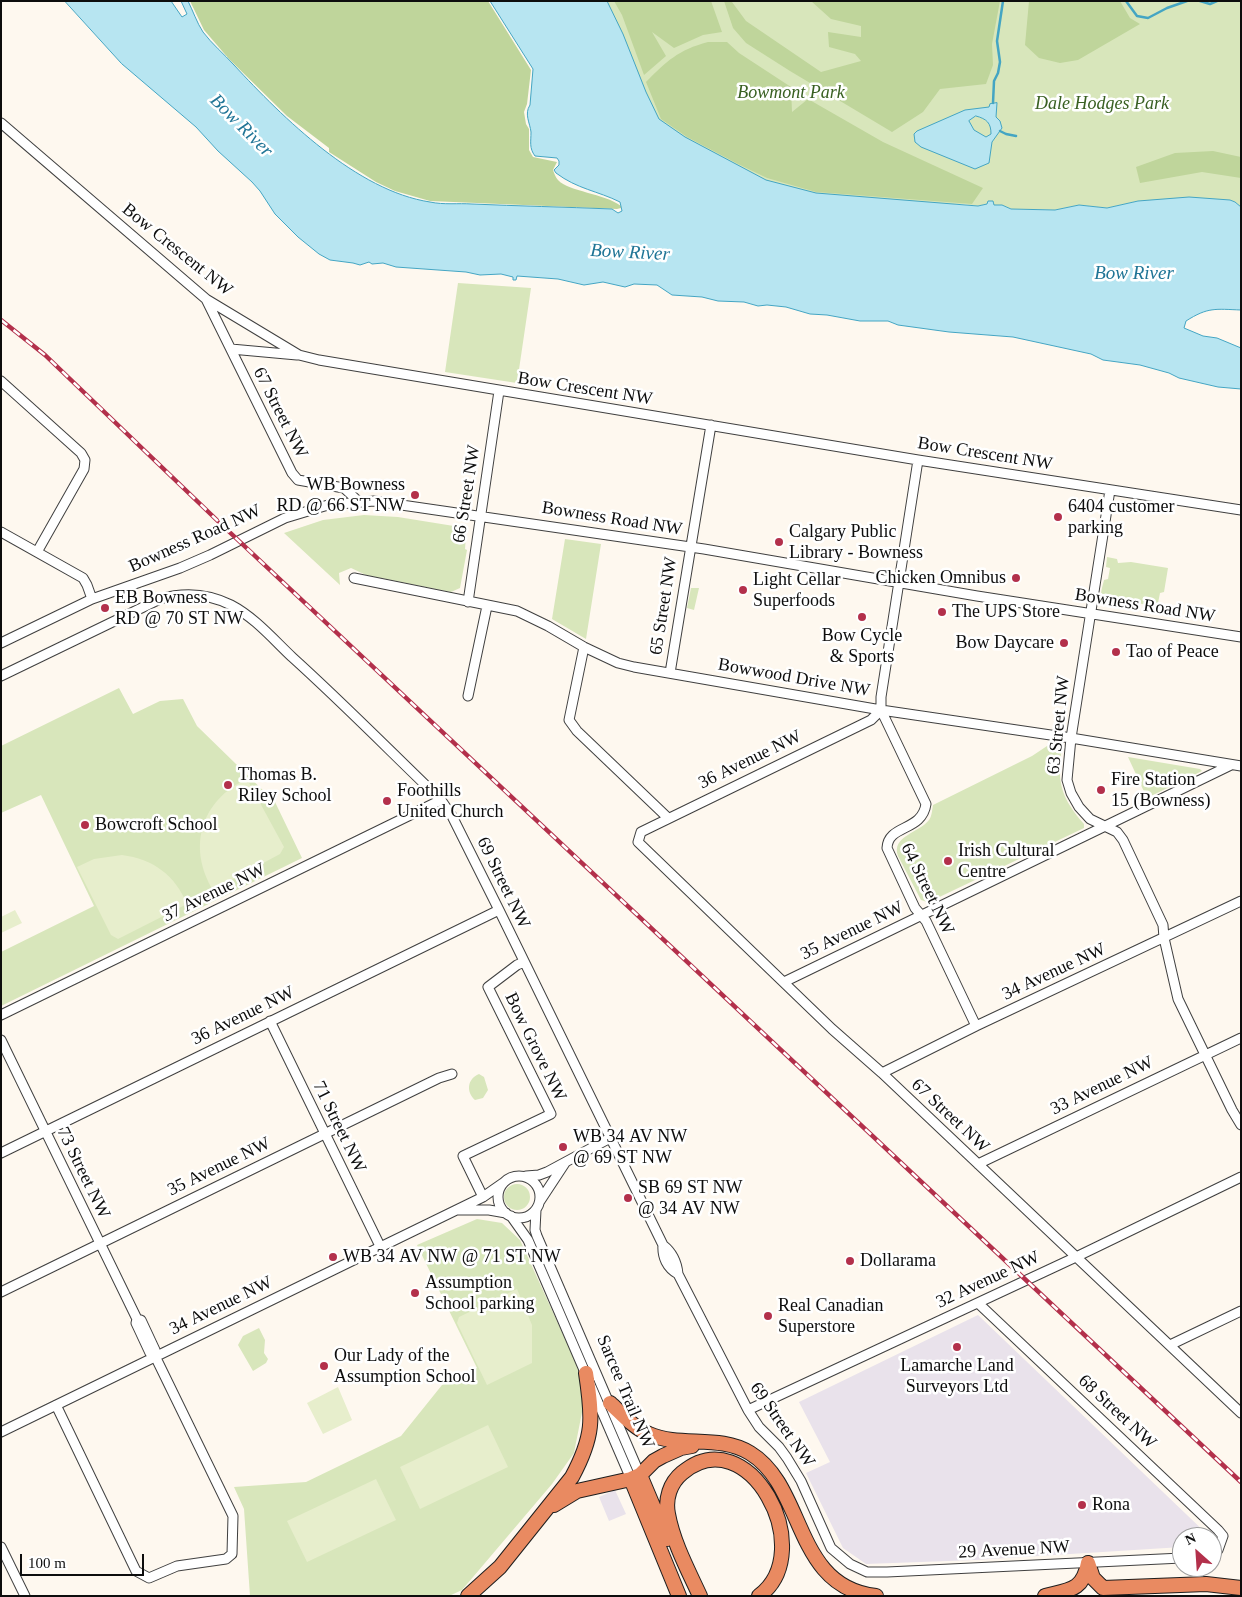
<!DOCTYPE html>
<style>
body{margin:0}
#map{position:relative;width:1242px;height:1597px;overflow:hidden;background:#fef8ef;font-family:Georgia,serif}
canvas{display:block}
.frame{position:absolute;inset:0;border:2px solid #0d0d0d;pointer-events:none}
.north{position:absolute;left:1172px;top:1527px;width:50px;height:50px;box-sizing:border-box;background:#fff;border:1px solid #9e9e9e;border-radius:50%;rotate:334deg;font-size:14px;font-weight:700;line-height:20px;text-align:center;color:#0d0d0d}
.north::after{content:'';display:block;margin:auto;width:18px;height:22px;background:#b3304b;clip-path:polygon(50% 0,100% 100%,50% 72%,0 100%)}
.scale{position:absolute;left:20px;top:1554px;width:124px;height:22px;box-sizing:border-box;border:2px solid #0d0d0d;border-top:0;padding-left:6px;font-size:15px;line-height:18px;white-space:nowrap;color:#0d0d0d;-webkit-text-stroke:4px #fff;paint-order:stroke}
</style>
<div id="map">
<canvas width="1242" height="1597"></canvas>
<div class="frame"></div>
<div class="north">N</div>
<div class="scale">100 m</div>
</div>
<script>
const c = document.querySelector('canvas').getContext('2d');
c.lineJoin = 'round';
function fillPath(path, color) { c.fillStyle = color; c.fill(path, 'evenodd'); }
function trace(path, color, width, dash) { c.strokeStyle = color; c.lineWidth = width; c.lineCap = dash ? 'butt' : 'round'; c.setLineDash(dash || []); c.stroke(path); }
function label(font, color, halo, rows, align = 'center') {
  c.font = font + ' Georgia,serif'; c.lineWidth = 5; c.setLineDash([]); c.textBaseline = 'middle'; c.strokeStyle = halo; c.fillStyle = color; for (const [text, x, y, turn = 0] of rows) {
    c.save(); c.translate(x, y); c.rotate((+turn || 0) * Math.PI / 180); c.textAlign = isNaN(turn) ? turn : align; if (halo) c.strokeText(text, 0, 0); c.fillText(text, 0, 0); c.restore();
  }
}
const industrial = new Path2D(`
 M978,1315L1210,1537H1182V1547L975,1560L866,1564L843,1548L806,1473L830,1462L799,1402Z
 M615,1490L626,1514L609,1521L599,1497Z`);
const green = new Path2D(`
 M599,1H1241V207L1235,202L1230,200L1138,201L1107,208L1079,205L1055,210L1011,209L1002,205H993V201H988L987,204L978,206L960,204L693,206Z
 M458,283L531,288L517,383L445,372Z
 M364,515L398,517L460,527L466,535L465,549L467,550L460,588L451,592L366,575L351,568L339,573L340,585L284,533L323,520Z
 M565,539L601,544L586,639L552,619Z
 M1107,557L1117,559L1118,563L1131,562L1168,568L1164,592L1160,593L1158,603L1155,607L1138,603L1137,607L1118,605L1119,600L1109,597L1104,606C1098,599 1102,588 1104,580L1108,579L1110,568L1106,567Z
 M691,588H699L694,610L687,608Z
 M119,688L133,714L160,701L183,699L197,726L275,802L302,858L1,1006V952L94,906L41,795L1,813V746Z
 M1050,744L1058,745L1062,748C1056,782 1062,799 1084,824V828L931,901L927,902L921,900L898,856C891,836 919,833 929,820C932,816 932,810 933,805L1032,756Z
 M1128,757L1200,769L1202,771L1147,798Z
 M479,1074L484,1077L488,1090L483,1098L475,1100C466,1092 467,1079 479,1074Z
 M504 1197a13 13 0 1 1 26 0a13 13 0 1 1-26 0Z
 M477,1219L502,1223L520,1240L577,1365L584,1402L574,1453L552,1484L462,1590L449,1596H250L244,1509L234,1487L306,1482L401,1436L442,1385L477,1368L417,1245Z
 M259,1328L265,1340L264,1353L268,1359L266,1363L253,1371L238,1345L243,1336Z`);
const forest = new Path2D(`
 M190,1H488L531,70L527,104L524,112L526,124L529,129V150L533,157L557,162L553,170C554,173 556,178 558,180C569,192 604,193 621,206V208L617,209L430,201L395,191L376,182L329,152V148L287,116L229,59L204,30Z
 M614,1H711L722,32L703,35L674,48L652,32L666,56L644,75L622,15Z
 M724,1L732,2L746,21L821,72L861,61L855,54L829,47L828,32L861,37V26L831,19L811,1H1000L992,44L993,65L986,84L940,89L923,112L892,132L790,71L746,43L733,28Z
 M1029,1H1120L1130,18L1140,24L1078,60L1060,63L1039,58L1025,45Z
 M708,42H727L739,53L791,87L792,112L808,99L883,142L983,188L972,204L816,192L767,178L738,164L687,137L661,119L646,82C667,61 678,50 708,42Z
 M1213,151L1241,157V178L1202,172L1140,183L1136,167L1175,153Z`);
const pitch = new Path2D(`
 M247,779L284,847L280,854L213,890C187,847 201,800 247,779Z
 M122,855C153,859 175,875 187,904L118,939L111,935L77,867L94,859Z
 M15,910L22,923L1,933V917Z
 M517,1289L532,1325V1363L487,1385L457,1323L459,1317Z
 M338,1387L352,1420L323,1434L307,1403Z
 M488,1425L508,1467L420,1509L400,1467Z
 M376,1479L396,1520L307,1562L287,1521Z`);
const water = new Path2D(`
 M65,1H171L182,17L187,14L181,1H188C193,11 197,23 203,32C212,44 224,54 234,65C283,118 357,191 430,202C444,205 458,203 472,204C518,206 565,207 612,209L618,213L622,211L620,202C598,191 577,189 556,173L554,170L559,165V161L557,158L535,156C529,148 531,142 531,132C530,123 524,114 530,105L533,69L490,1H607L623,34L646,92L659,119L685,137L766,180L816,193L978,206L987,204L988,201H993L994,205H1002L1011,209L1055,210L1079,205L1107,208L1138,201L1189,197L1230,200L1235,202L1241,207V310C1215,309 1208,307 1186,321L1184,328L1203,336L1217,338L1241,348V389L1218,387L1179,378L1169,373L1140,365L1103,360L1091,354L1013,337L949,332L898,325L888,321H860L827,315L810,314L786,307L767,305L758,306L744,302L718,301L702,297L672,295L657,285L634,284L625,287L603,282L584,285L558,279L517,276L516,280H513V277L501,274L480,275L466,272L396,267L383,263L372,264L369,262L360,265L353,263L330,260L319,254L298,237L275,214L260,191L252,182L218,151L196,127L122,64Z
 M997,103L996,117L1000,121L1002,128L992,142L989,163L975,169L921,147L915,142L914,134L917,131L965,110L989,107L990,104ZM976,116C987,119 991,123 991,134L986,137L974,130L969,121Z`);
const stream = new Path2D(`
 M1126,1L1137,16L1148,18L1167,8L1187,1
 M1200,1L1210,4L1217,1
 M993,103L994,81L998,73L1000,62L997,41L1003,1
 M1000,131L1006,134L1016,136`);
const minor = new Path2D(`
 M1,123L206,299L299,355L319,360L918,460L1241,510
 M206,299L292,473L298,480L344,488L359,502
 M231,349L297,355
 M1,381L81,453L85,460L84,469L37,552
 M918,460L881,697V710L926,804C922,832 888,824 887,848L915,908L926,921L976,1026
 M1110,490L1071,738L1067,780L1071,793L1079,807L1090,819L1117,832L1123,840L1163,925L1164,938L1178,999L1232,1110L1241,1125
 M1,532L83,578L87,585L92,599
 M354,578L517,611L548,626L584,647L618,663L634,667L881,710L1071,738L1241,766
 M468,602L499,391
 M1,643L92,599L180,568L210,555L285,518L328,505L374,501L704,549L977,596L1241,637
 M584,647L569,720L577,731L668,818
 M670,673L711,425
 M1,676L160,599C184,592 209,594 231,605C254,617 273,639 292,657C343,703 391,752 441,800L452,816L499,910L663,1245C672,1252 677,1263 678,1274L748,1410L759,1427L779,1447L787,1458L801,1481L831,1548L850,1564L867,1572H887L1182,1558
 M468,696L487,606
 M881,710L871,720L641,832L638,842L832,1029L882,1073L1241,1413
 M784,982L1231,765
 M1,1015L441,800
 M270,1021L380,1246
 M1,1040L137,1319L136,1323L150,1353L155,1356
 M882,1073L976,1026L1241,901
 M1,1153L499,910
 M978,1164L1241,1038
 M498 1197a21 21 0 1 1 42 0a21 21 0 1 1-42 0Z
 M526,1176L539,1175L547,1172L612,1137
 M483,1197L463,1156L551,1114L488,987L517,965L524,962
 M540,1201L565,1163
 M458,1210H489L506,1213
 M536,1210L535,1230L537,1236L640,1475
 M511,1216L528,1240L631,1479
 M663,1245C662,1257 667,1268 678,1274
 M1,1292L439,1078L452,1074
 M978,1303L1218,1530L1223,1536L1218,1550L1212,1555
 M1170,1345L1241,1311
 M56,1405L136,1571L149,1578L177,1566L226,1559L232,1554L233,1516L155,1356V1350L141,1320L137,1319
 M748,1410L1076,1257L1241,1177
 M1,1432L483,1197L503,1183
 M1,1547L25,1596`);
const highway = new Path2D(`
 M610,1403C622,1414 634,1428 649,1434C681,1448 719,1434 750,1453C806,1487 793,1587 876,1596
 M640,1475L667,1539
 M631,1479L679,1596
 M554,1505L577,1491L631,1479L640,1475L654,1461L663,1456L681,1448L692,1446
 M1088,1563L1093,1578L1103,1588L1206,1584L1241,1588
 M468,1596L500,1567L572,1477C594,1436 593,1419 586,1373
 M700,1596C688,1570 673,1542 668,1514C665,1499 670,1483 682,1473C748,1417 820,1551 759,1596
 M1045,1596C1069,1590 1083,1591 1088,1563`);
const rail = new Path2D(`
 M1,320L45,355L222,525L1241,1482`);
const markers = [
 [415,495,5,"#b3304b"],
 [1058,517,5,"#b3304b"],
 [779,542,5,"#b3304b"],
 [1016,578,5,"#b3304b"],
 [743,590,5,"#b3304b"],
 [105,608,5,"#b3304b"],
 [942,612,5,"#b3304b"],
 [862,617,5,"#b3304b"],
 [1064,643,5,"#b3304b"],
 [1116,652,5,"#b3304b"],
 [228,785,5,"#b3304b"],
 [1101,790,5,"#b3304b"],
 [387,801,5,"#b3304b"],
 [85,825,5,"#b3304b"],
 [948,861,5,"#b3304b"],
 [563,1147,5,"#b3304b"],
 [628,1198,5,"#b3304b"],
 [333,1257,5,"#b3304b"],
 [850,1261,5,"#b3304b"],
 [415,1293,5,"#b3304b"],
 [768,1316,5,"#b3304b"],
 [957,1347,5,"#b3304b"],
 [324,1366,5,"#b3304b"],
 [1082,1505,5,"#b3304b"]
];
const parkNames = [
 ["Bowmont Park",791,93],
 ["Dale Hodges Park",1102,104]
];
const streetNames = [
 ["Bow Crescent NW",177,250,39],
 ["Bow Crescent NW",585,389,9],
 ["67 Street NW",280,413,63],
 ["Bow Crescent NW",985,454,9],
 ["66 Street NW",467,494,-81],
 ["Bowness Road NW",612,519,9],
 ["Bowness Road NW",195,539,-24],
 ["65 Street NW",664,606,-81],
 ["Bowness Road NW",1145,606,9],
 ["Bowwood Drive NW",794,678,10],
 ["63 Street NW",1059,725,-84],
 ["36 Avenue NW",750,760,-26],
 ["69 Street NW",503,883,64],
 ["64 Street NW",927,889,64],
 ["37 Avenue NW",214,893,-26],
 ["35 Avenue NW",852,931,-26],
 ["34 Avenue NW",1054,972,-25],
 ["36 Avenue NW",243,1016,-26],
 ["Bow Grove NW",535,1047,64],
 ["33 Avenue NW",1102,1086,-26],
 ["67 Street NW",950,1116,43],
 ["71 Street NW",339,1127,64],
 ["35 Avenue NW",219,1167,-26],
 ["73 Street NW",83,1173,64],
 ["32 Avenue NW",988,1280,-25],
 ["34 Avenue NW",221,1306,-26],
 ["Sarcee Trail NW",625,1392,67],
 ["68 Street NW",1117,1412,43],
 ["69 Street NW",782,1425,55],
 ["29 Avenue NW",1014,1550,-3]
];
const poiNames = [
 ["WB Bowness",405,485,"right"],
 ["RD @ 66 ST NW",405,506,"right"],
 ["6404 customer",1068,507],
 ["parking",1068,528],
 ["Calgary Public",789,532],
 ["Library - Bowness",789,553],
 ["Chicken Omnibus",1006,578,"right"],
 ["Light Cellar",753,580],
 ["Superfoods",753,601],
 ["EB Bowness",115,598],
 ["RD @ 70 ST NW",115,619],
 ["The UPS Store",952,612],
 ["Bow Cycle",862,636,"center"],
 ["& Sports",862,657,"center"],
 ["Bow Daycare",1054,643,"right"],
 ["Tao of Peace",1126,652],
 ["Thomas B.",238,775],
 ["Riley School",238,796],
 ["Fire Station",1111,780],
 ["15 (Bowness)",1111,801],
 ["Foothills",397,791],
 ["United Church",397,812],
 ["Bowcroft School",95,825],
 ["Irish Cultural",958,851],
 ["Centre",958,872],
 ["WB 34 AV NW",573,1137],
 ["@ 69 ST NW",573,1158],
 ["SB 69 ST NW",638,1188],
 ["@ 34 AV NW",638,1209],
 ["WB 34 AV NW @ 71 ST NW",343,1257],
 ["Dollarama",860,1261],
 ["Assumption",425,1283],
 ["School parking",425,1304],
 ["Real Canadian",778,1306],
 ["Superstore",778,1327],
 ["Our Lady of the",334,1356],
 ["Assumption School",334,1377],
 ["Lamarche Land",957,1366,"center"],
 ["Surveyors Ltd",957,1387,"center"],
 ["Rona",1092,1505]
];
const waterNames = [
 ["Bow River",241,126,45],
 ["Bow River",630,253,3],
 ["Bow River",1134,274]
];
fillPath(industrial, '#e9e2eb');
fillPath(green, '#d8e6bb');
fillPath(forest, '#bfd59b');
fillPath(pitch, '#e7eecc');
fillPath(water, '#b7e5f1');
trace(water, '#44a5c3', 1);
trace(stream, '#44a5c3', 2.5);
trace(minor, '#404040', 11);
trace(highway, '#1e1e1e', 16);
trace(minor, '#fff', 9);
trace(highway, '#e98a61', 14);
trace(rail, '#b3304b', 4.5);
trace(rail, '#fff', 2.5, [8]);
for (const [x, y, r, color] of markers) { const dot = new Path2D(); dot.arc(x, y, r, 0, 2 * Math.PI); c.fillStyle = color; c.fill(dot); trace(dot, '#fff', 2); }
label('italic 18px', '#396022', '#fff', parkNames);
label('18px', '#0d0d0d', '#fff', streetNames);
label('18px', '#0d0d0d', '#fff', poiNames, 'left');
label('italic 19px', '#207596', '#fff', waterNames);
</script>
